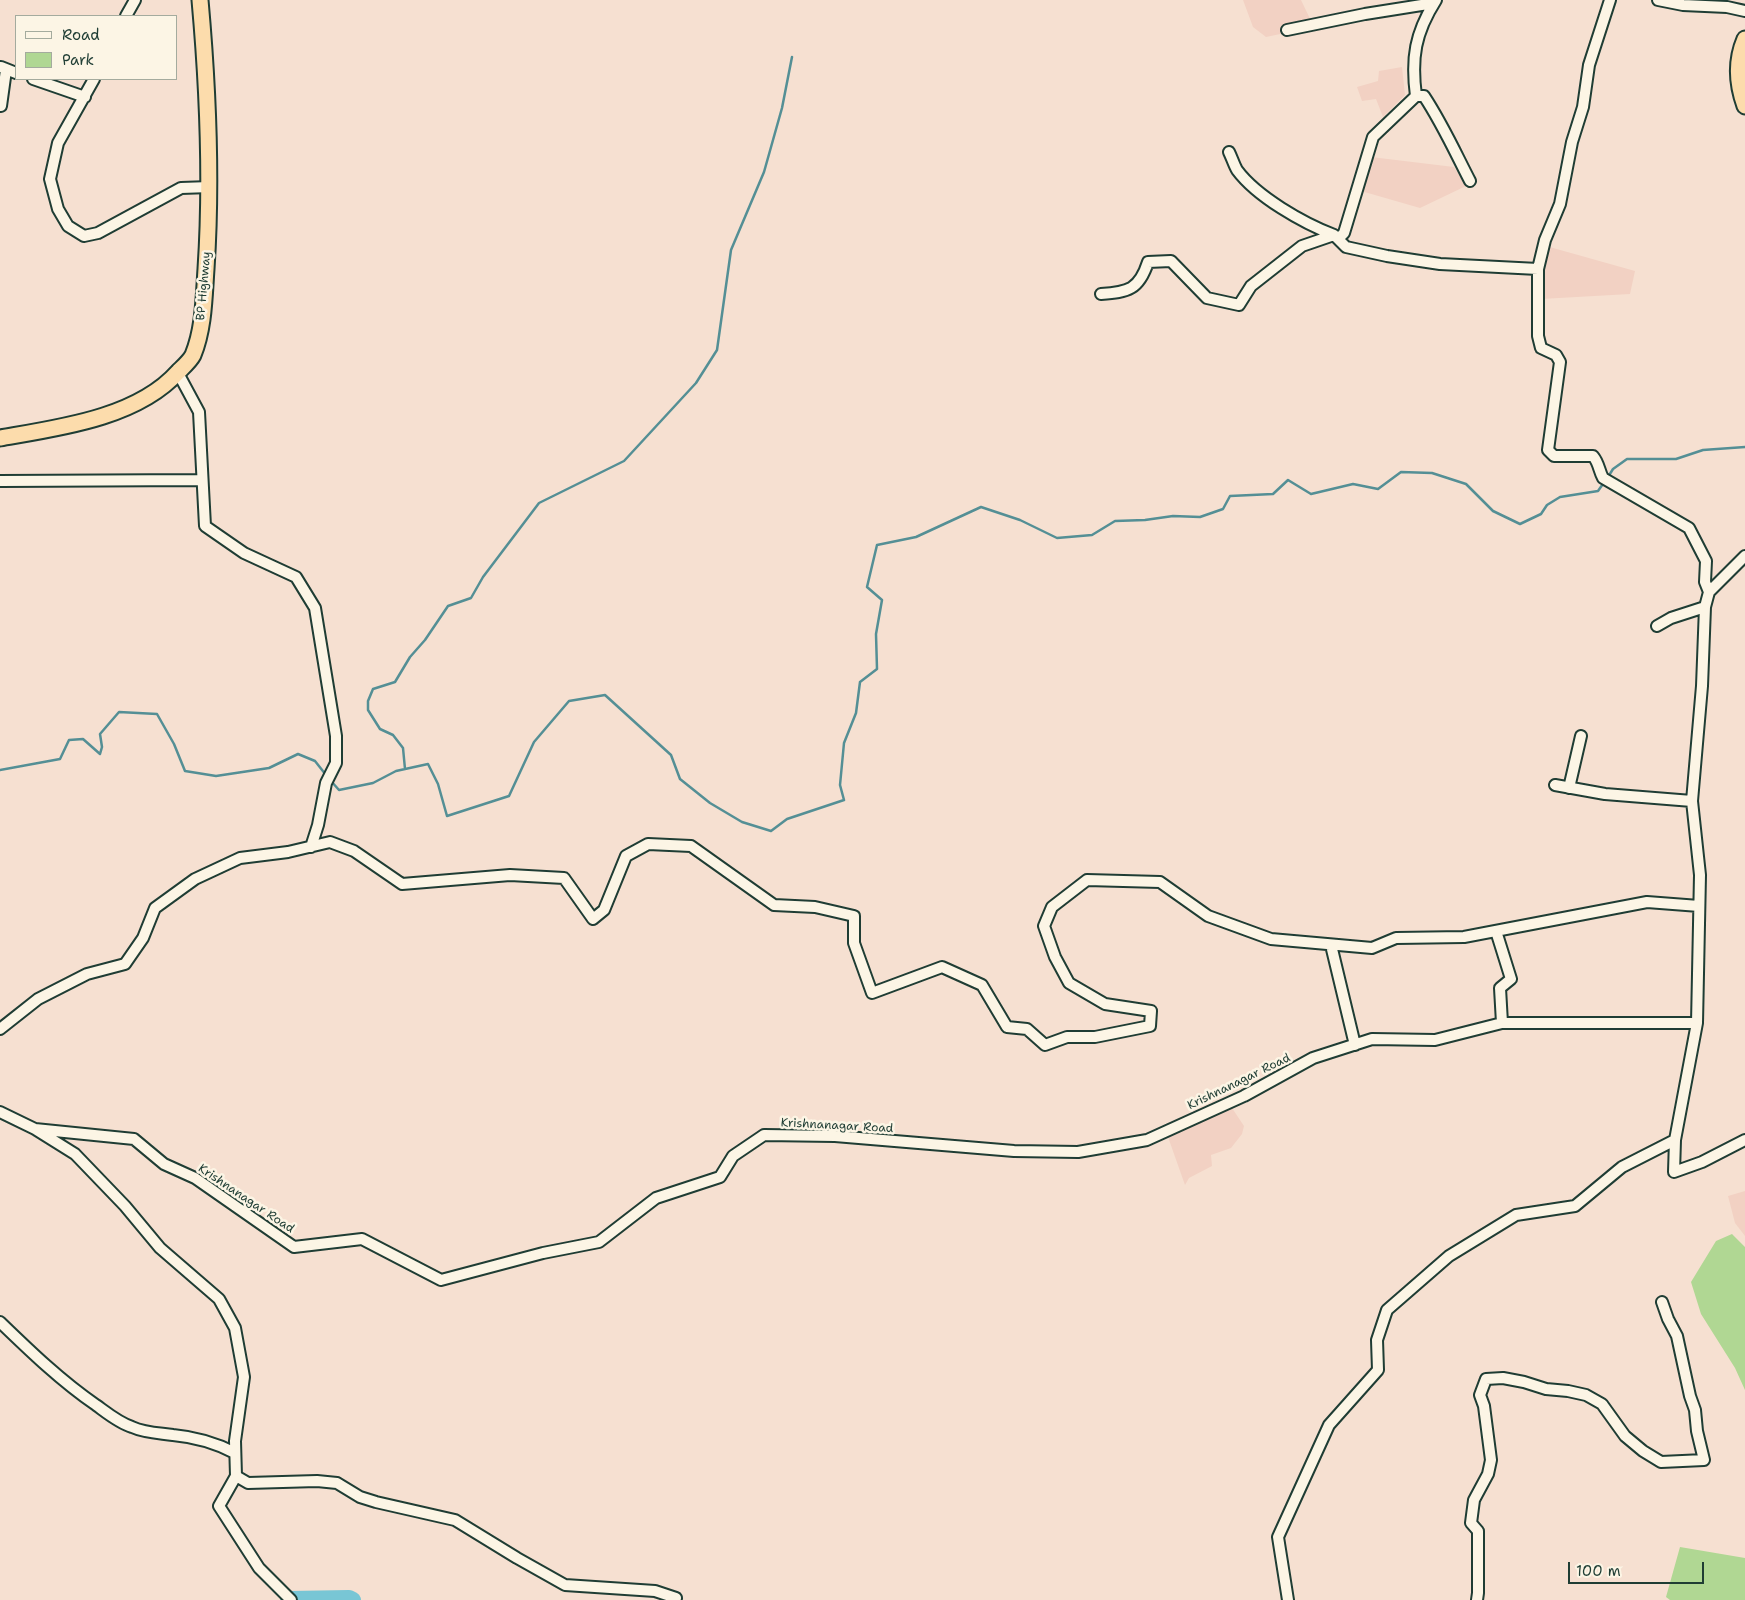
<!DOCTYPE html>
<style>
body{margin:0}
#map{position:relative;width:1745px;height:1600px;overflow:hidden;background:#f6e0d1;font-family:"Shantell Sans",sans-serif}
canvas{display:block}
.legend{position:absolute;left:15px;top:15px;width:162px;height:65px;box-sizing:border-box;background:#fcf5e5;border:1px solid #a4ab9e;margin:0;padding:6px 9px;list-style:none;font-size:15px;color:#1f3d34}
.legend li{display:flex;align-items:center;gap:10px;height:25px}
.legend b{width:25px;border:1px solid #a4ab9e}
.scale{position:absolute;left:1568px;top:1562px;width:136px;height:22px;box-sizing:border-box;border:2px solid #1f3d34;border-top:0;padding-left:6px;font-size:15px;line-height:18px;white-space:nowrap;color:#1f3d34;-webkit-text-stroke:4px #fcf5e5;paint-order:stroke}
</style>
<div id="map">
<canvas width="1745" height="1600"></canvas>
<ul class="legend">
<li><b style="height:6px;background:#fcf5e5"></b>Road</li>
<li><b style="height:14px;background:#b0d793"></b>Park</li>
</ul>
<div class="scale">100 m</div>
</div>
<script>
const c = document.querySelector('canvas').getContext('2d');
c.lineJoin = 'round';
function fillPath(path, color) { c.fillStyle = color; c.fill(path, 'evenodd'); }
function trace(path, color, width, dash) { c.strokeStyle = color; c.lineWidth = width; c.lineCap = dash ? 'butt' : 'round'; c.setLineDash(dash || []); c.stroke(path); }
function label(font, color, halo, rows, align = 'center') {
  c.font = font + ' "Shantell Sans",sans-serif'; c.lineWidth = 5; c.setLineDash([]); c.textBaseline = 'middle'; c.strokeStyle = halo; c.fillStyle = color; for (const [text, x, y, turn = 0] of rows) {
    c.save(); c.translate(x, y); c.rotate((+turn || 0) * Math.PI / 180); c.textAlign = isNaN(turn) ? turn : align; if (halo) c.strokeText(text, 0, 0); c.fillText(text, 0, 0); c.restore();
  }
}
const built = new Path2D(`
 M1243,0H1301L1314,27L1266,37L1253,27Z
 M1402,67L1405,95L1383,117L1376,99L1362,101L1357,87L1378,81L1379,71Z
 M1371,157L1454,167L1466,186L1420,208L1361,191Z
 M1546,246L1635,271L1630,294L1541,299V270Z
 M1232,1108L1244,1126L1242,1134L1231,1148L1211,1155L1212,1166L1189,1178L1185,1185L1168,1137Z
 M1745,1191V1236L1735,1223L1728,1196Z`);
const green = new Path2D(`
 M1732,1234L1745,1247V1390L1735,1368L1701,1314L1691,1282L1716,1241Z
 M1680,1547L1745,1558V1600H1670L1666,1597Z`);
const stream = new Path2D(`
 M1608,477L1613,469L1627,459H1676L1703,450L1745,447
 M405,769L403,748L393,735L380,729L368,710V701L373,689L395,682L410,657L425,640L448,606L471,598L483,577L539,503L624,461L696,383L717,350L731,250L764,172L782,108L792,57
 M0,770L60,759L69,740L83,739L100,754L102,747L100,734L119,712L157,714L174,744L185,771L216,776L269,768L298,754L315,761L326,775
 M331,781L339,790L373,783L396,771L428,764L438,784L447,816L509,796L534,742L569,701L605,695L671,755L680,779L710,803L742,822L771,831L787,819L844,800L840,785L844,743L856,713L860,682L877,669L876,634L882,600L867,587L877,545L916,537L981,507L1020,520L1057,538L1092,535L1115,521L1145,520L1173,516L1200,517L1223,509L1230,496L1273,494L1288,480L1311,494L1353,484L1378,489L1401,472L1432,473L1466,484L1493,511L1520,524L1541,514L1547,505L1560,497L1598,491L1605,481`);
const river = new Path2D(`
 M288,1600L289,1599L349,1598L353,1600`);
const minor = new Path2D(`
 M1610,0L1589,65L1583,107L1572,142L1560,204L1545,240L1538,269V336L1541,348L1556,355L1560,362L1548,450L1554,456H1593C1599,463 1599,471 1603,478L1689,528L1706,561L1705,582L1709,592
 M1658,0L1683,5L1727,7L1745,11
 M126,16L135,0
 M1287,30L1365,14L1434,3
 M1,67L16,73
 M33,79L85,97
 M94,79L58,143L50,179L58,209L68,226L84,236L98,233L181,188L210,187
 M1416,96H1424C1442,123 1455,152 1470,181
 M1,106L6,70
 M1229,152C1232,158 1234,165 1237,170C1257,197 1303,223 1334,235
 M1338,239L1344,233L1373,137L1416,96C1411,58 1415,33 1436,0
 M1101,294C1128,292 1139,290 1148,262L1171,261L1207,298L1239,305L1251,286L1302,246L1334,235L1346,247L1387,256L1440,264L1538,269
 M178,373L199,412L205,526L244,553L296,577L315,608L336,736V763L326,783L318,825L311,847
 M0,481L201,480
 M1657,626L1671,618L1705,607
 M1555,785L1605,794L1692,801
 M1569,788L1581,736
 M1496,931L1511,979L1500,988L1502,1023
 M1331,945L1355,1045
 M0,1029L38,999L87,974L125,964L143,938L155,908L195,879L240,858L288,852L330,842L354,851L402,884L510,875L564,878L593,919L604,910L626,856L648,844L691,846L774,905L815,907L854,916V943L872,993L942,967L982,985L1007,1027L1027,1029L1045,1045L1067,1037H1095L1150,1026L1151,1011L1105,1004L1069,983L1055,957L1044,926L1052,907L1087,880L1160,882L1208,916L1271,939L1372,948L1396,938L1464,937L1647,902L1699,906
 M0,1112L35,1129L75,1154L125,1206L160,1248L219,1299L235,1328L244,1377L235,1441L236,1476L219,1506L259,1568L291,1600
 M35,1129L134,1139L164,1164L195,1178L294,1247L362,1239L441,1280L543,1253L599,1242L656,1198L720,1177L733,1156L764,1135L835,1136L1014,1151L1078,1152L1147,1140L1244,1096L1313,1058L1372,1039L1435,1040L1502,1023H1697
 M1675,1140L1674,1172L1702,1162L1745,1140
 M0,1322C30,1351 61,1381 96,1405C107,1413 119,1423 132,1427C145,1433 159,1433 173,1435C195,1437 216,1443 235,1453
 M236,1476L248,1483L317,1481L337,1483L360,1497L376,1502L455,1520L517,1558L565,1585L655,1591L676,1598
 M1288,1600L1278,1537L1329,1425L1378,1370L1377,1340L1387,1310L1449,1256L1516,1215L1575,1206L1622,1167L1675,1140L1697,1023L1700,875L1692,801L1702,686L1705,607L1709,592L1745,556
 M1477,1600L1478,1593V1531L1471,1523L1474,1500L1488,1474L1491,1460L1484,1406L1480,1395L1486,1379L1503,1378L1524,1382L1546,1389L1568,1391L1586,1395L1602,1404L1625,1436L1643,1451L1661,1462L1704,1460L1697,1431L1695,1410L1690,1396L1677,1336L1668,1319L1662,1302`);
const highway = new Path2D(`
 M1745,39C1736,60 1737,84 1745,106
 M0,438C58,428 137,418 178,372C183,367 190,361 193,355C204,328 204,297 206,269C212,179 208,89 200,0`);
const streetNames = [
 ["BP Highway",204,286,-85],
 ["Krishnanagar Road",1239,1082,-26],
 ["Krishnanagar Road",837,1126,3],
 ["Krishnanagar Road",246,1199,34]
];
fillPath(built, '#f2d1c3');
fillPath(green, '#b0d793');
trace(stream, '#548f95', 2.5);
trace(river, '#78c6d5', 16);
trace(minor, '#1f3d34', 14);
trace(highway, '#1f3d34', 19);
trace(minor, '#fcf5e5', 10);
trace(highway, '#fcdcac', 15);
label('12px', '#1f3d34', '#fcf5e5', streetNames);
</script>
